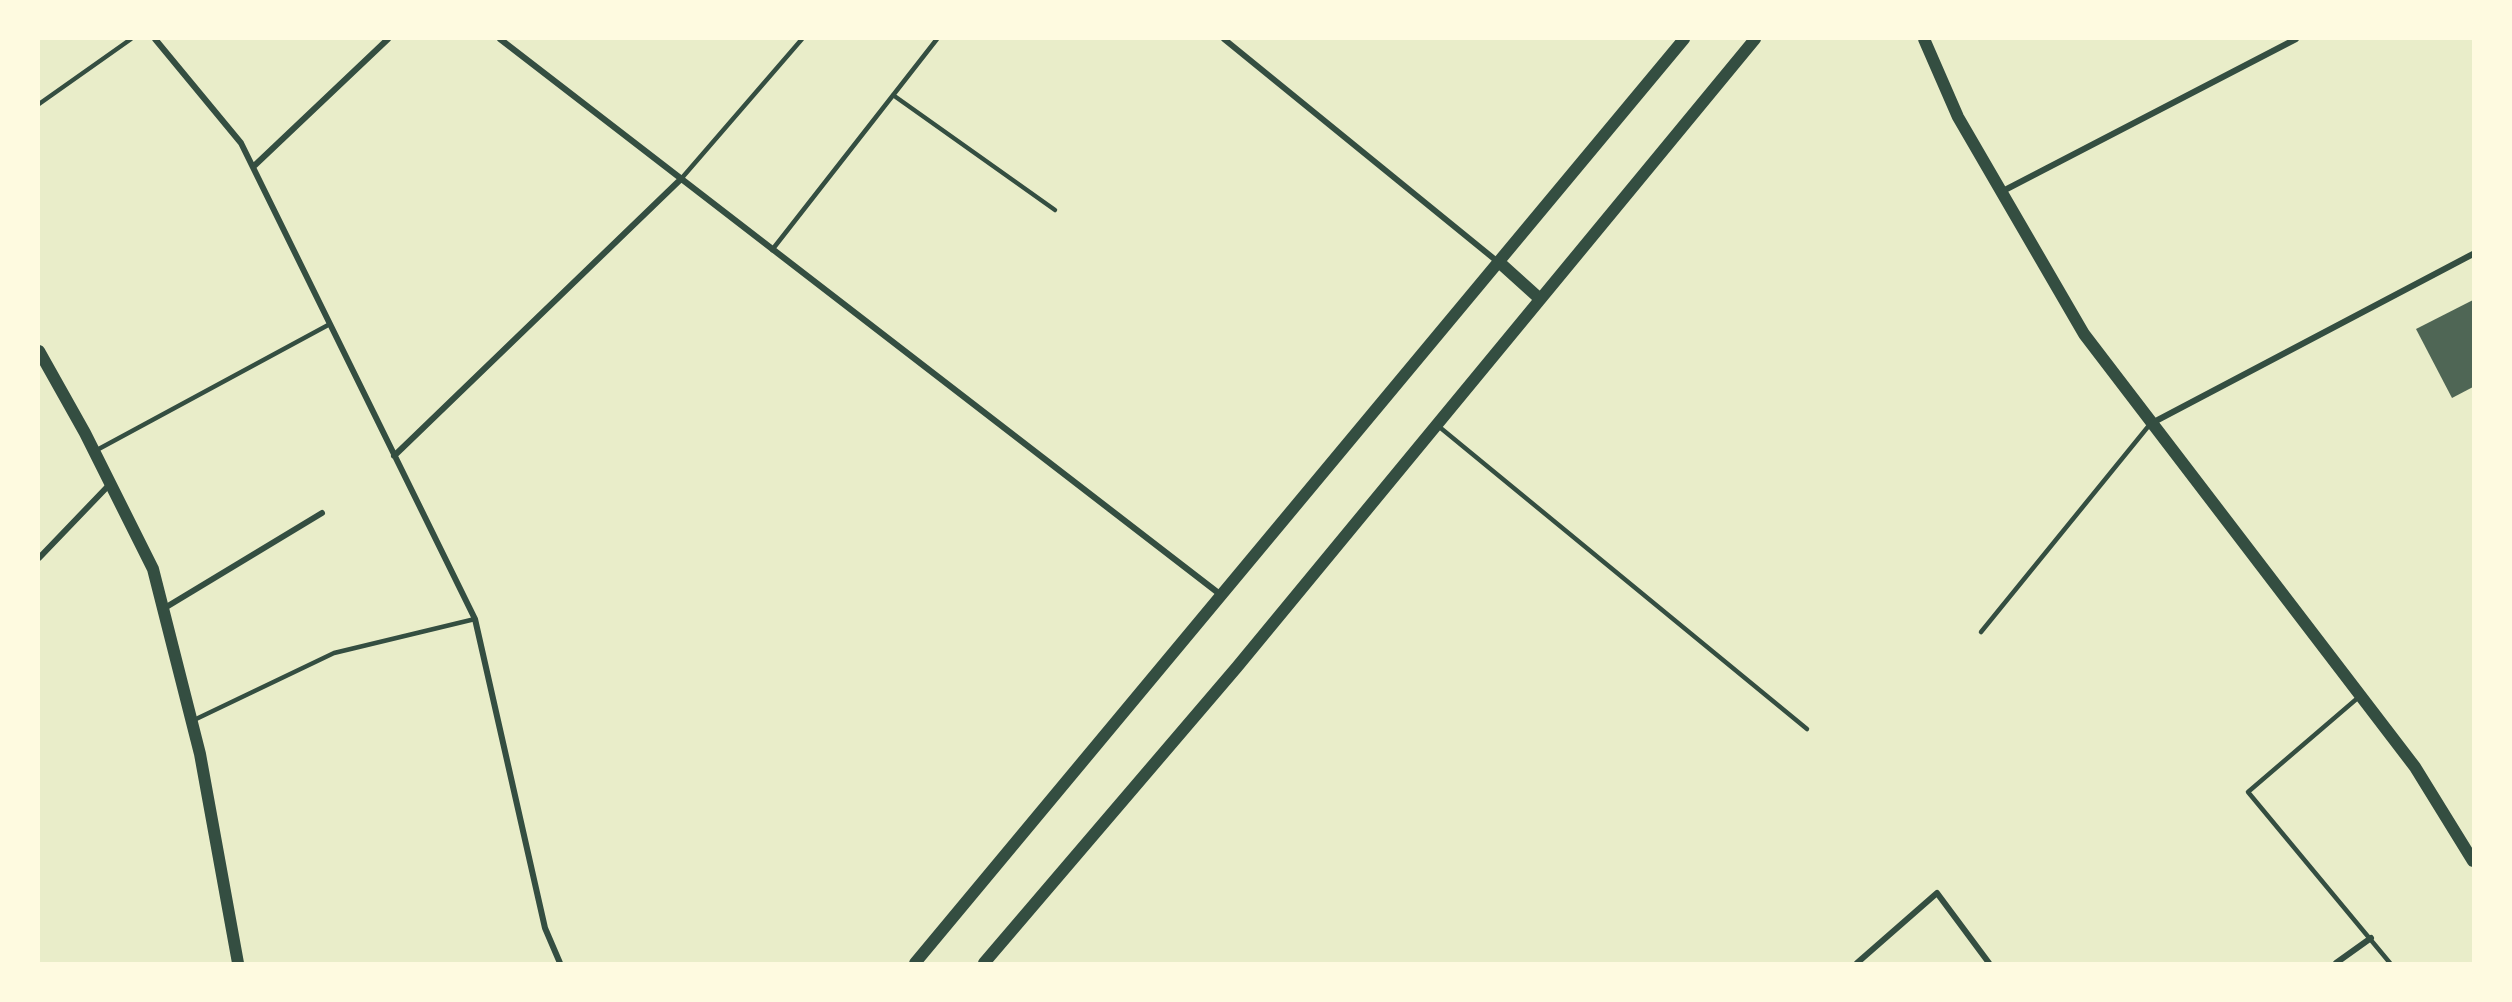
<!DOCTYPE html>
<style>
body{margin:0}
#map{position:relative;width:2512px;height:1002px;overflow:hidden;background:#e9edc9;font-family:Lora,serif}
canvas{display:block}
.frame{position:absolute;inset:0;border:40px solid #fefae0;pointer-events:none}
</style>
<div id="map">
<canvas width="2512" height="1002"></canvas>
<div class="frame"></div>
</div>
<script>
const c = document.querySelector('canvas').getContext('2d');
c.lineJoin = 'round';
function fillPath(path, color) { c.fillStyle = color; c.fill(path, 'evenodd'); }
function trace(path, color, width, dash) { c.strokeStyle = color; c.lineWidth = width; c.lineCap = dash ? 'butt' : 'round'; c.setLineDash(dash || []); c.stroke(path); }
const building = new Path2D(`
 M2473,300V387L2452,398L2416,329Z`);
const service = new Path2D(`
 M893,95L1055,210
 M39,104L131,39
 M681,179L802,39
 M772,250L937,39
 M1437,425L1807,729
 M95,451L330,324
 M1981,632L2151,423
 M2360,696L2248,792L2390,963
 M194,720L334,653L475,619`);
const minor = new Path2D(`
 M155,39L241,143L475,619L545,928L560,963
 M500,39L1221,595
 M1224,39L1498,262
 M253,167L388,39
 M2001,192L2296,39
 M2152,423L2473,254
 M394,456L681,179
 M39,558L110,484
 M163,609L322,513
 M1857,963L1937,893L1989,963
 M2336,963L2371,938`);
const secondary = new Path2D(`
 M1924,39L1958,117L2084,334L2415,767L2473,861
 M1499,262L1540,299
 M39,351L85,433L153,569L200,754L238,963
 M915,963L1684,39
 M984,963L1237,667L1755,39`);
fillPath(building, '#4f6655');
trace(service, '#344e41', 4.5);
trace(minor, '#344e41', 6);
trace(secondary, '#344e41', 12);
</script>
